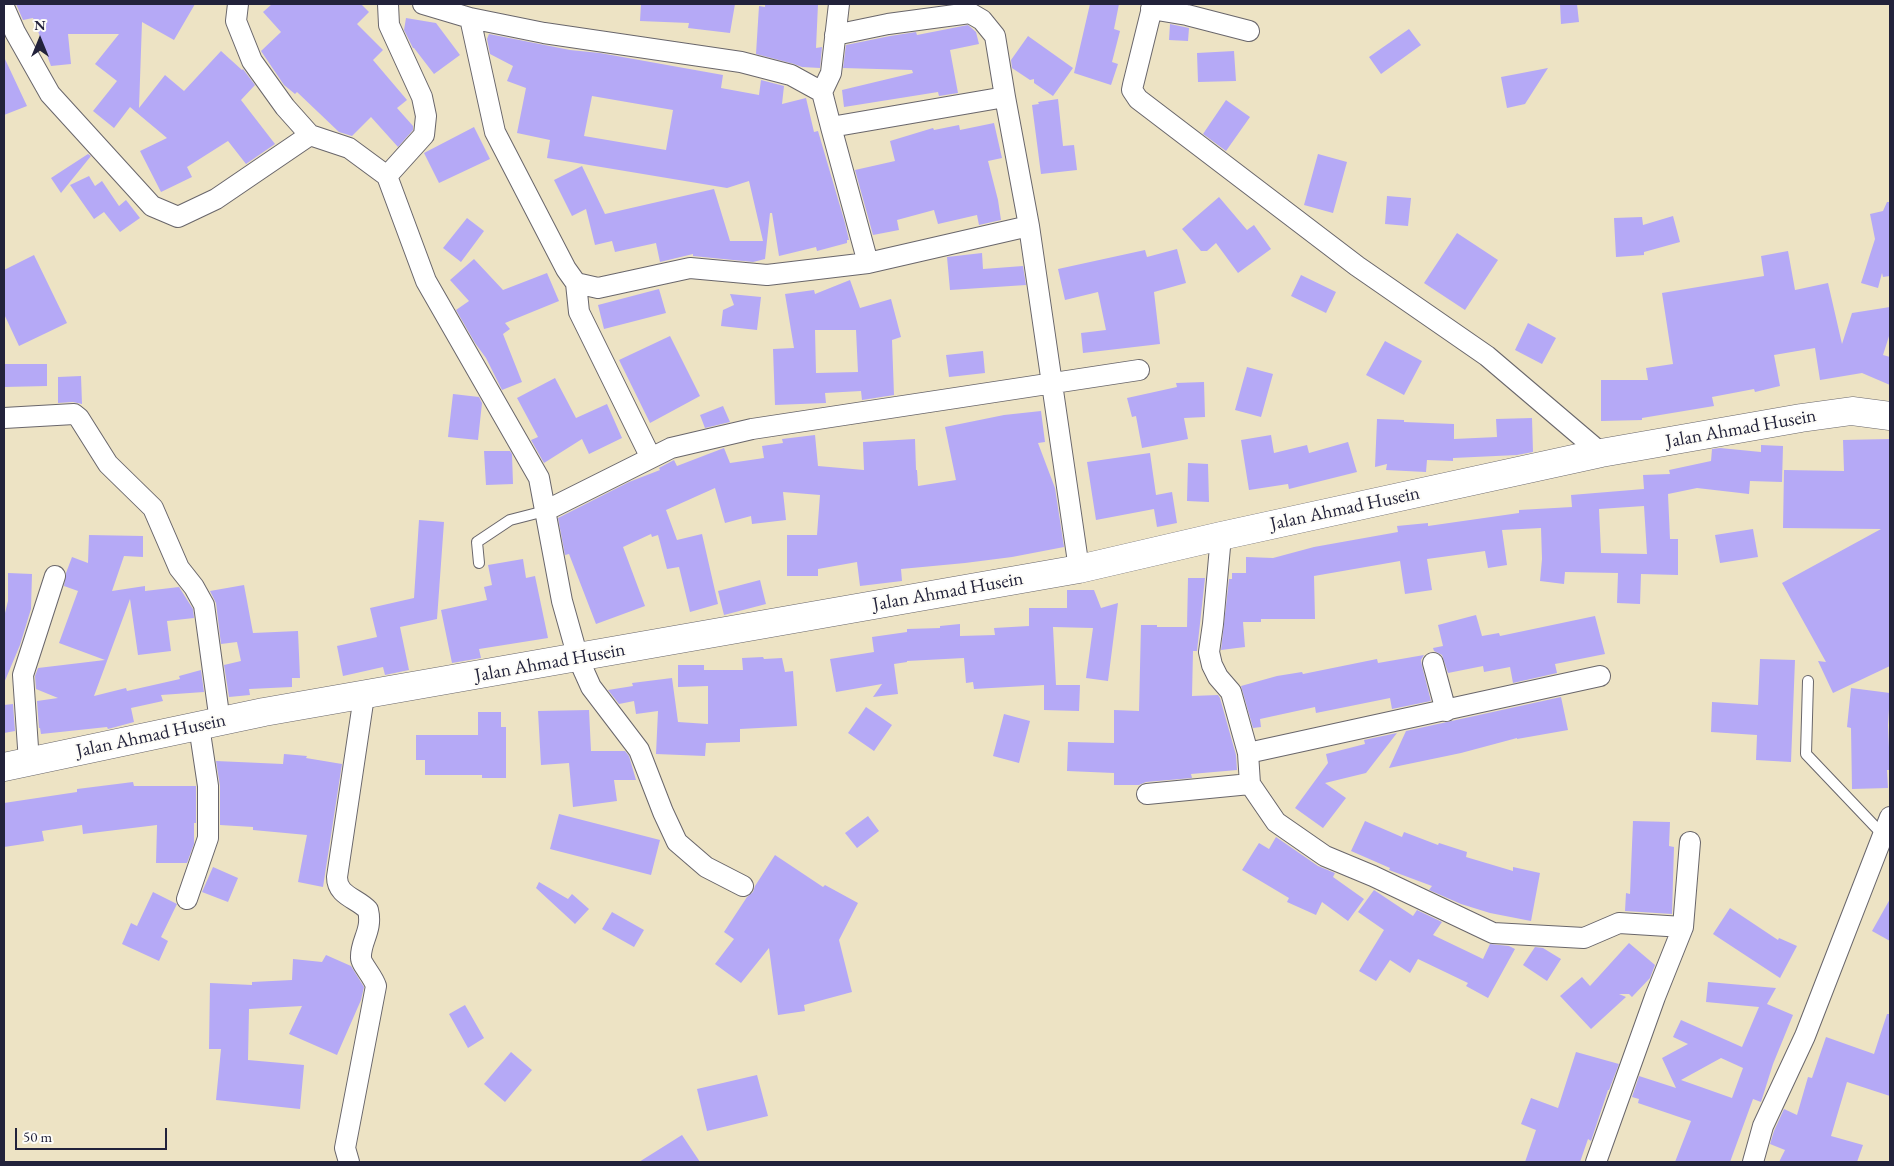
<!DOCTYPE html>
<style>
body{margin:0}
#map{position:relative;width:1894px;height:1166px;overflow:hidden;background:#ede3c4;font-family:"EB Garamond",serif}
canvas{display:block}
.frame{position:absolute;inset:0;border:5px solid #22223b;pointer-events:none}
.north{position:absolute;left:15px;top:15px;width:50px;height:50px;-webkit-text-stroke:4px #fdfcf7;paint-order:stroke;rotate:0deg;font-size:14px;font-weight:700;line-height:20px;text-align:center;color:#22223b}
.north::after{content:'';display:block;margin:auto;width:18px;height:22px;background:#22223b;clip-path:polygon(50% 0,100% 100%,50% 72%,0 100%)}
.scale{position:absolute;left:15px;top:1128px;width:152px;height:22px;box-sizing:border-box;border:2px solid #22223b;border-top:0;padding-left:6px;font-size:15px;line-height:18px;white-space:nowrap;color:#22223b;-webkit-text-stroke:4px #fdfcf7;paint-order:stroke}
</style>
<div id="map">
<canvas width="1894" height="1166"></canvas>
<div class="frame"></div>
<div class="north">N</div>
<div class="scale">50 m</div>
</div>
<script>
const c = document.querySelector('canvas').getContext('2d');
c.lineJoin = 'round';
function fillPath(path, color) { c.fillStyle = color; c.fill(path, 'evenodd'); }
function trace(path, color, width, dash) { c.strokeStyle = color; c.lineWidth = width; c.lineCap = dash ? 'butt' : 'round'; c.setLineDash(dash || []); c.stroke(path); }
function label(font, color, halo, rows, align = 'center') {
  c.font = font + ' "EB Garamond",serif'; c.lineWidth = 4; c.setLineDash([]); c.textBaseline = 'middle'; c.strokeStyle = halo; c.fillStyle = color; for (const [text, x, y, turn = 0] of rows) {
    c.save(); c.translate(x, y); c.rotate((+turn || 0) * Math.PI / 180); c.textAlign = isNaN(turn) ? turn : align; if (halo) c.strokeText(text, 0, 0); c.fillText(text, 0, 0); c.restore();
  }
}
const building = new Path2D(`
 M16,4H195L174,40L142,22L139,108L165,75L184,91L221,51L242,70L243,69L255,85L241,100L275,144L246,164L228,141L187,167L192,177L161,192L140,151L167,138L130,107L114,128L93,111L117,81L95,64L119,34H68L71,64L51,66L33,18L23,20Z
 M272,4H361L369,12L357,24L383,50L373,60L407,100L397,108L413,126V130L398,147L371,117L352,136L339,132L297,92L295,94L284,85L261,51L281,32L263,12Z
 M641,4H735L730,33L688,28L689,23L640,21Z
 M765,4H818L816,48L822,47L820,68L802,67L794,64L756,54L759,6L765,7Z
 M1090,4H1119L1114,29L1120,31L1112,62L1118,64L1111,85L1074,73Z
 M1560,4H1577L1579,22L1561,24Z
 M406,18L436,23L460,55L434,74L414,48H413L404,30Z
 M1170,24L1189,28L1188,41L1169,40Z
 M968,25L976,32L979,44L950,50L958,93L939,96L938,92L844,107L842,90L913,73L912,70L843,68L846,45L890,36L916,32L917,35Z
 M1409,29L1421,45L1381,74L1369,57Z
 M489,34L570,50L600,53L723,75L721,88L759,95L761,80L784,86L782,104L806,98L814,132L818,131L845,223L849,240H847V243L817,251L816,247L779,256L772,213H770L765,259L753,262L693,256V254L660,262L656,243L615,252L612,241L595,245L586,209L572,216L554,180L582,166L605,214L714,189L730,241H763L749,181L727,188L547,158L550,140L517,133L526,88L507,81L513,66L490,54L487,39ZM592,96L673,110L666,150L584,136Z
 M1028,36L1073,68L1053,96L1034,83V79L1030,80L1012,68L1011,60Z
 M1234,51L1236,81L1198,82L1197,53Z
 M4,57L27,106L4,115Z
 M1548,68L1525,104L1507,108L1501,77Z
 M1058,99L1063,146L1074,145L1077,170L1041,174L1032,105L1039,104L1038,102Z
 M1226,100L1250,117L1226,151L1203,134Z
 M994,123L1002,158L988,161L998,200L1001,220L979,225L977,215L938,224L934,210L897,220L899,230L873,235L855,170L895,161L890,141L933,128L934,130L959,125L960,130Z
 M474,127L490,159L439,183L424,153Z
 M88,154L91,156L61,193L51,178Z
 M1318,154L1347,162L1333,213L1304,205Z
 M89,176L95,186L102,181L119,206L126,200L140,218L120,232L104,212L94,219L70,185Z
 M1387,196L1411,198L1408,226L1385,224Z
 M1219,197L1247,230L1254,225L1271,249L1238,273L1216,243L1207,251H1201L1182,229Z
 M1887,202H1890V276L1883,277L1882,273L1878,288L1861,283L1875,239L1870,214L1883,211Z
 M1673,216L1680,242L1644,252V255L1616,257L1614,218L1642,217L1643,225Z
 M467,218L484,231L461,262L443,248Z
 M1457,233L1498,260L1465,310L1424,283Z
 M1177,249L1186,283L1154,292L1160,344L1083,353L1081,333L1106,330L1098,292L1065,300L1058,269L1145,250L1147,257Z
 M1788,251L1795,290L1828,283L1842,344L1852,313L1890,307V333L1883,355L1890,357V385L1862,373L1820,380L1815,348L1774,355L1780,386L1755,392L1754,389L1712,397L1714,406L1642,418V420L1601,421V380H1648L1646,368L1673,364L1662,293L1764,276L1761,256Z
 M982,253L983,269L1023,266L1026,285L950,290L947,257Z
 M34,255L67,323L19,346L4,314V270Z
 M474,259L503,290L547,273L559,301L505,323L510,329L503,334L522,382L502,390L486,358L475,343L456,310L469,301L450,280Z
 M1301,275L1336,292L1326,313L1291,296Z
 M850,280L860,308L891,299L901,337L892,340L894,395L862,400L861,391L825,393L826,403L775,405L773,349L794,348L785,294L814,290L815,294ZM815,330H856L858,372L816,373Z
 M659,289L666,313L604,329L598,305Z
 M730,294L761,297L757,330L721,326L723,310L734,305Z
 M1528,323L1556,338L1542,364L1515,350Z
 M670,336L700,396L650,423L619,360Z
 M1385,341L1422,361L1404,395L1366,375Z
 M983,351L985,373L949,377L946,355Z
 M4,364H47V386L4,387Z
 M1247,367L1273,374L1261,417L1235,410Z
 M81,376L82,404L73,402L58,403V377Z
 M555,378L576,418L607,404L622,438L589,454L582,439L544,463L531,440L538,437L517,398Z
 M1204,382L1205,417L1184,418L1188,439L1142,448L1136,416L1132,417L1127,398L1177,387L1176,383Z
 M453,394L479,397L482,403L478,440L448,437Z
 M723,406L730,422L705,428L700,415Z
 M1041,411L1045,442L1038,443L1055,488L1064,547L1012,557L965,563L901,569L902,581L860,586L857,562L818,569V576H787V535H817L820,495L783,492L786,520L752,524L751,516L725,523L715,488L666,510L677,540L702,534L718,604L690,612L679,567L667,569L658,535L652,537L651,534L623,547L645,606L596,624L569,554L565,555L558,518L629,482L660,470L659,468L674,460L677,466L724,448L730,463L764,458L762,446L783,443L782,439L815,435L818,466L864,470L863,442L915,439L916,470H917L918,486L956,480L945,427L1004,415Z
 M1532,418L1533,452L1517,455L1453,458V461L1427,460L1426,472L1386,470L1387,464L1375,467L1377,419L1404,420V422L1454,424V439L1497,437L1496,419Z
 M1271,435L1274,453L1307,445L1309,453L1348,442L1357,472L1289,489L1288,484L1249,490L1241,440Z
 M1890,439V666L1833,693L1818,661L1826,662L1782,583L1881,529L1783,528L1784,470L1844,471L1843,440Z
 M1761,445L1783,446L1782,482L1750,481L1749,494L1697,488L1668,494L1670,539H1678V575L1641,574L1640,604L1617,603L1618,573L1565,572L1564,584L1540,581L1542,559L1541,528L1502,530L1507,565L1488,568L1485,551L1427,559L1432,590L1405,594L1400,561L1314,576L1315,619H1261V622H1243L1245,647L1221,650L1229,579H1232V573H1246V557L1273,558L1314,547L1398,532L1397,526L1428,523V526L1519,513V510L1572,507L1571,495L1644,489L1643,475L1670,474L1669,470L1711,461L1712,449L1720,448L1761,452ZM1644,506L1647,554L1601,553L1599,509Z
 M484,451H510L512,454L513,484L486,485Z
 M1150,453L1156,495L1172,492L1177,523L1157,527L1154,509L1096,520L1087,462Z
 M1188,463L1208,464L1209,502L1187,501Z
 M419,520L444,522L437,619L400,627L409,670L385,675L383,667L343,676L337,646L377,637L370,608L414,598Z
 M1753,529L1758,557L1720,563L1715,535Z
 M89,535L143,536V557L124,556L112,591L145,586V591L179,587L193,609L194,618L167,621L171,651L138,655L130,599L94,696L126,688L127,691L180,679L179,676L201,670L204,692L161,695L163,701L131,708L134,722L108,729L107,727L41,734L40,728H39L37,701L58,698L36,689L35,676L38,668L105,660L59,643L78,591L64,586L66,573L72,557L88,563Z
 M523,559L526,578L535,576L548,638L479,649L481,658L452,663L441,610L487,600L484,587L492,585L488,565Z
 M8,573L32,574L31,609L20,645L4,683V617L8,601Z
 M1188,578H1205L1197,651H1193L1192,696L1218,695L1220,698L1236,755L1237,770L1191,774L1192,778L1146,782L1139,785H1114V773L1067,771L1068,742L1114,743V710L1139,711L1141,625H1157V627H1187Z
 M760,580L766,604L724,615L718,591Z
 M244,585L253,633L298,631L300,678H292V687L249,689L250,695L229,697L224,665L241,661L237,642L221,644L216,603L210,591Z
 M1067,590H1094L1101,608L1118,603L1108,681L1086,678L1093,628L1053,627L1056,685H1080L1079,711L1044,710V685L974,689L973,682L966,683L964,658L907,661V662L894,664L898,694L873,697L882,684L836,692L830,659L874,652L872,637L907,632V629L940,628V626L960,624V636L995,635L994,628L1029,626V608H1067Z
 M1476,615L1482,636L1499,633L1500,636L1595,616L1605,654L1555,664L1557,673L1513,683L1510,667L1484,672L1483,666L1448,673L1442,655L1434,651L1433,648L1443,646L1438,625Z
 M1424,655L1421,660L1422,666L1431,701L1392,709L1390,698L1316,713L1315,707L1260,719L1261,727L1253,728L1241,686L1277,676L1302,672L1303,674L1377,659L1378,663Z
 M763,657L764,659L782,658L785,672L793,671L797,726L740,729V742L706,743L705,756L656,754L658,711L636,714L634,701L619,704L608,690L633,686L632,683L672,678L678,722L708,724V686L678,687V665H704V670H743L742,658Z
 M1760,659L1795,660L1791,762L1756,760L1757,735L1711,732L1712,702L1758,705Z
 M1851,688L1890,693L1888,725L1890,770H1887L1888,788L1852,789L1851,728L1847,727Z
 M1561,697L1568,730L1517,739V738L1461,753L1389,768L1406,731Z
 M13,704L15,731L4,733V705Z
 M866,707L892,725L874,751L848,733Z
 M589,710L591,751H625L629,756L636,780H614L617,801L573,807L569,763L541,765L538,711Z
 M478,712H501V727H506V778H482V775H425V760H416V735H478Z
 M1004,714L1030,721L1019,763L993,756Z
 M1397,733L1366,773L1325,783L1346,798L1323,828L1295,808L1328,763L1326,754L1365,744L1364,740Z
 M284,754L307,756L306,758L342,764L323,887L298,882L307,835L253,830V827L220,825V786L216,761L283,764Z
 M133,782L134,786H196V823H194V844L187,863H156L157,825L83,834L82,825L42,831L44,841L4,847V803L77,792V789Z
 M559,814L660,840L651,875L550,849Z
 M868,816L879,831L857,848L845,833Z
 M1365,821L1402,837L1404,832L1438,845L1439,843L1467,852L1466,857L1513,871V867L1540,873L1531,921L1490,913L1461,904L1429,890L1432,886L1389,870L1390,868L1351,851Z
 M1633,821L1670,822L1669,846L1674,847L1672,914L1625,911L1626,893L1630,894Z
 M1276,837L1318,866L1335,873L1333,877L1364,899L1348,921L1322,902L1316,915L1287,902L1289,898L1242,870L1259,843L1269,849Z
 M775,855L823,887L825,885L858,903L839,940L852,992L804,1005L805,1011L778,1015L769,948L741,983L715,964L734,939L724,932L747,897L753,892L755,886Z
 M213,867L238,878L228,902L202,892Z
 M539,882L568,899L572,894L589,909L575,924L536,888Z
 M1374,890L1413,916L1417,910L1442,922L1433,935L1481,958L1483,959L1490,944L1509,946L1515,949L1488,998L1466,986L1468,983L1418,959L1410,973L1390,960L1376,981L1359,971L1384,930L1358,912Z
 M153,892L177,904L161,937L168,941L159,961L122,944L131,923L137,926Z
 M1890,899V941L1872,931Z
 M1730,908L1778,940L1779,938L1797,946L1780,978L1713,934Z
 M612,912L644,930L634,947L602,929Z
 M1629,943L1655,965L1650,978L1632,997L1629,994H1619L1626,997L1591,1029L1560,996L1582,977L1590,986Z
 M1535,947L1543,948L1561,959L1547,981L1523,965Z
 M326,955L351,966L364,987L361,1000L337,1055L289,1034L302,1006L249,1009L248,1060L304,1065L300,1109L216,1100L221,1049H209L210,983L252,985V982L292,980L293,959L322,962Z
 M1708,982L1776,988L1767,1004L1793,1015L1773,1064L1761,1102L1753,1099L1730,1162H1675L1691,1121L1638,1103L1639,1099L1632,1097L1639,1076L1676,1088L1662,1058L1688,1044L1673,1037L1681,1020L1742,1047L1759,1007L1706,1002ZM1721,1058L1743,1068L1732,1098L1681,1080Z
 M465,1005L484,1038L468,1048L449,1014Z
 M1887,1014H1890V1096L1847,1082L1831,1136L1863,1145L1857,1162H1779L1785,1150L1770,1144L1774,1131L1784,1109L1797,1115L1808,1077L1812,1078L1826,1037L1874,1054Z
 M511,1052L532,1070L505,1102L484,1084Z
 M1576,1052L1619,1064L1609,1090H1608L1591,1141L1588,1139L1580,1162H1525L1536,1130L1521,1124L1531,1098L1558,1108Z
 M757,1075L768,1116L707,1131L697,1089Z
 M682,1135L700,1162H639Z`);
const lane = new Path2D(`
 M479,563L477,542L510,520L545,511
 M1808,681L1806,754L1884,836`);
const street = new Path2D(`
 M238,4L236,21L252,61L285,107L310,135
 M423,4L470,18L495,132L566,269L576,283L598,288L690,268L767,275L868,263L1029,226
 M1153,4L1133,85L1132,90L1138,99L1357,266L1487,356L1601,453
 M4,7L15,32L50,94L152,206L178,217L216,199L310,135L349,148L387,176L426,281L539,478L562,601L578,658L591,687L639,750L663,812L677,842L706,867L743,886
 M1151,9L1187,15L1249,31
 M470,18L544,33L741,62L791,75L822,92L831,127L1005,97L1029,226L1079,569
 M835,35L888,24L970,13L982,20L995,36L1005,97
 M822,92L831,73L839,4
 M831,127L868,263
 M387,176L424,135L426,116L422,97L389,25L388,4
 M576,283L579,312L651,458
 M4,418L74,414L79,418L108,464L153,508L179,568L194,587L204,605L220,722
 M545,511L671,448L752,429L1139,370
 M1221,536L1213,624L1209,652L1212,665L1218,677L1231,692L1248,753L1250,784L1276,822L1325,856L1373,876L1493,933L1584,938L1619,923L1683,927
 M1433,663L1446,711
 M1248,753L1600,676
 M29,762L23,675L55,576
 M1147,794L1250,784
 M187,899L208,838V786L199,726
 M349,1162L345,1148L376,986C373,976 361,964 361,958C360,941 373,931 368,910C357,898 337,896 337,877L364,696
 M1596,1162L1655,997L1683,927L1690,842
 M1753,1162L1763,1126L1805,1036L1890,817`);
const secondary = new Path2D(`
 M4,767L264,712L1079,569L1221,536L1601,453L1801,418L1852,411L1890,416`);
const streetNames = [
 ["Jalan Ahmad Husein",1741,429,-10],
 ["Jalan Ahmad Husein",1345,509,-12],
 ["Jalan Ahmad Husein",948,592,-10],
 ["Jalan Ahmad Husein",550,663,-10],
 ["Jalan Ahmad Husein",151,736,-12]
];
fillPath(building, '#b5a9f6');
trace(lane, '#69666b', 12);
trace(street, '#69666b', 22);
trace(secondary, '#69666b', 29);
trace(lane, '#fff', 10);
trace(street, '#fff', 20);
trace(secondary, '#fff', 28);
label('19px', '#22223b', '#fdfcf7', streetNames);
</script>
